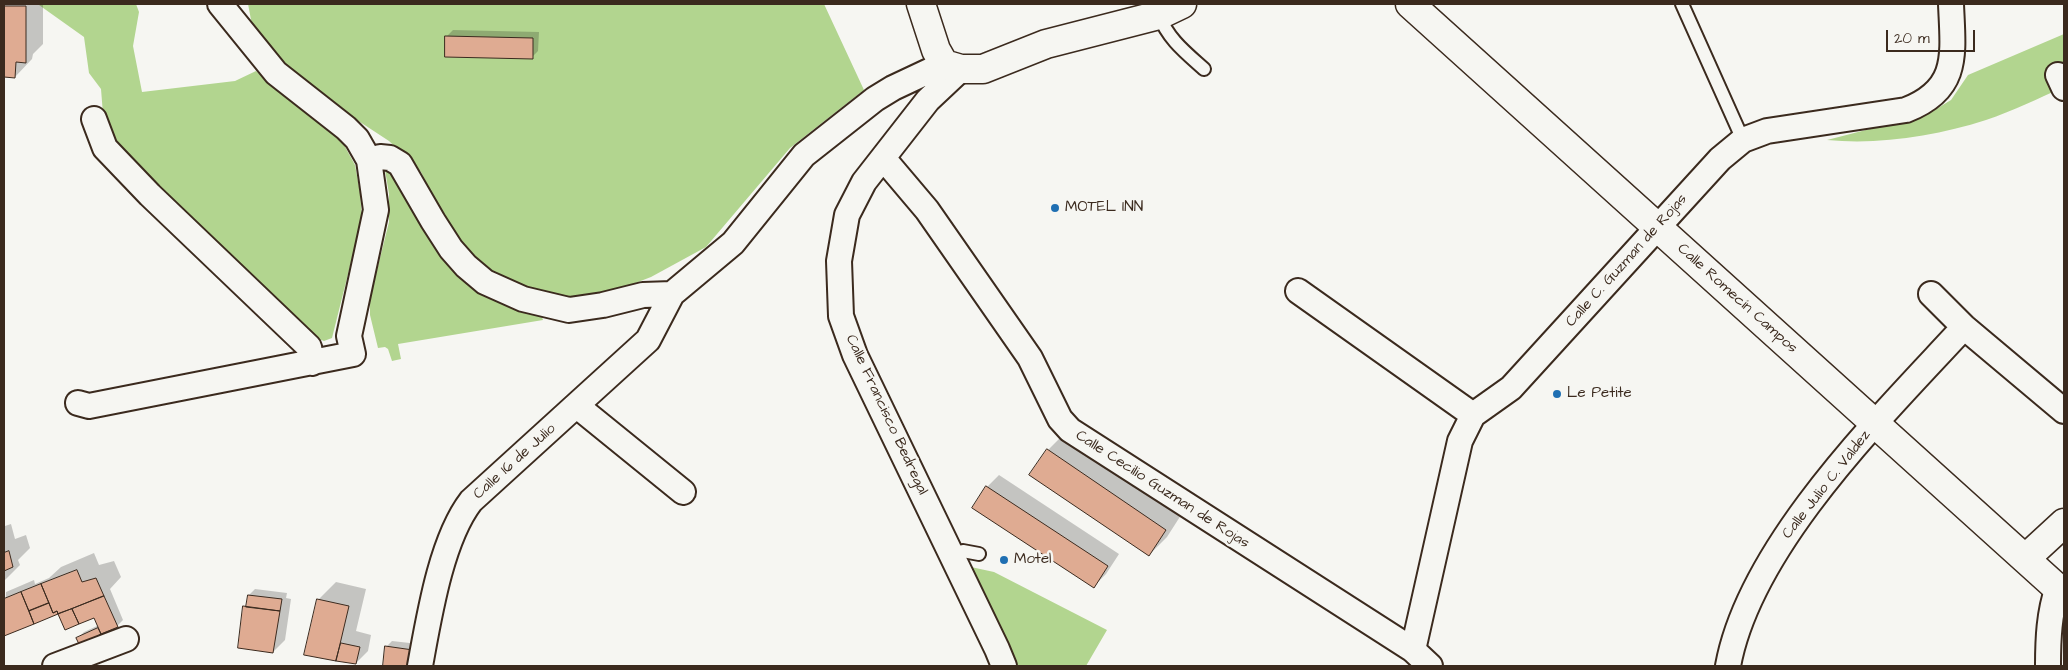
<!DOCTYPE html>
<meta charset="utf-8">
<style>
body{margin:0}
#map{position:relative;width:2068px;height:670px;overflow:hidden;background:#f6f6f2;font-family:"Architects Daughter",sans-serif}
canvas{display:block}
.frame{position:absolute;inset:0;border:5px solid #3b2a1e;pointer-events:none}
.scale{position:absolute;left:1886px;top:30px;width:89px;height:22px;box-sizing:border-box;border:2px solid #3b2a1e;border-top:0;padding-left:6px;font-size:15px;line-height:18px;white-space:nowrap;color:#3b2a1e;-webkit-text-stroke:4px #f6f6f2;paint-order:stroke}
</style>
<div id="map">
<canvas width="2068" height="670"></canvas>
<div class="frame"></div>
<div class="scale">20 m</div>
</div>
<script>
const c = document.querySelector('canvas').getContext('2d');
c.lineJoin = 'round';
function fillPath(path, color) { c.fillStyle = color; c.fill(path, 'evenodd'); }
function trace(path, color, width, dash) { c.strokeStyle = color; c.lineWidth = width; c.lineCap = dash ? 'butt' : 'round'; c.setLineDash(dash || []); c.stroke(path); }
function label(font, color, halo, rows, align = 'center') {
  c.font = font + ' "Architects Daughter",sans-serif'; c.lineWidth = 5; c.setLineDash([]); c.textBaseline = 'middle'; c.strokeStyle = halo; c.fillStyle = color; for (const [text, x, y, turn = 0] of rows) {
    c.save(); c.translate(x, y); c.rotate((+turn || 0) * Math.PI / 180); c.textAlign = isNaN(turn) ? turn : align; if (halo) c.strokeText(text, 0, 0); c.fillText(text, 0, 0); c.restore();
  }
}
const green = new Path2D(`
 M4,4H136L139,12L133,46L142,92L235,81L256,71L325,125L343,143L355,165L360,192L362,218L332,338L324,341L319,339L169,197L113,140L103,114L101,89L89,73L84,37L39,5Z
 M248,4H824L864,90L790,148L706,247L651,277L599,297H565L522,287L494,274L469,252L445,220L421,172L389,141L331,103L268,49L252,25Z
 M2064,34V87C2039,98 2013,111 1986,120C1936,136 1880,145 1827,140L1928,114L1951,100L1968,75Z
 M385,170L392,172L425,229L541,314L543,320L398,344L401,359L392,361L388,349L385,347L378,348L370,315V298L389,222V194Z
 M971,567L994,572L1107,630L1086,666H1017Z`);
const shadow = new Path2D(`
 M4,4H43V44L33,54L32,59L15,77L4,75Z
 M453,30L539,32L538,51L532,57L447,36Z
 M1066,432L1183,512L1167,537L1149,555L1048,450Z
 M999,475L1119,554L1106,574L1093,587L987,487Z
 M4,519L5,526L11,524L15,539L26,535L30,548L18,560L20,565L4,581Z
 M94,553L99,565L114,561L121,577L110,589L123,620L117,626L80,644L78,638L84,632L99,625L95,616L66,628L58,613L4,635L6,592L34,580L35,584L49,578L61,567Z
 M336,582L366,589L356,631L371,635L368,651L356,663L305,654L318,600Z
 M255,589L287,593L286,598L291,599L285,640L273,652L245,607L248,604L249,595Z
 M392,641L419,644L425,666H382L384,664L386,647Z`);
const building = new Path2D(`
 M4,6H26V63L16,62L15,78L4,77Z
 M445,36L533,38V59L445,57Z
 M1047,449L1166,530L1149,556L1029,475Z
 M986,486L1108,566L1094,588L972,508Z
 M9,551L13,567L4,571V553Z
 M77,570L82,582L96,578L104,596L58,614L57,611L53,613L41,584Z
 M41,584L49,603L29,611L21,592Z
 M21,592L34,624L4,636V599Z
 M248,595L282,599L280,611L246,607Z
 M104,596L118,627L101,634L94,618L79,624L72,609Z
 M317,599L349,606L336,661L304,655Z
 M49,603L53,613L57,611L58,614L34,624L29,611Z
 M243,606L280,611L273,653L238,648Z
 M72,609L79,624L65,630L58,614Z
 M98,628L101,634L80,646L76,638Z
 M341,643L360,647L356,664L336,661Z
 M385,646L413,650L410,666H383Z`);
const service = new Path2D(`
 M1682,4L1743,140
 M1159,15C1168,39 1185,52 1204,69
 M952,556L963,551L979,554`);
const minor = new Path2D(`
 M961,69L928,100L864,182L847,215L839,261L841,316L855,355L997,649L1004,666
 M2058,75L2064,88
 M94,119L105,148L150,195L309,347L312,363
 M883,158L927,210L1030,358L1060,419L1070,430L1413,650L1430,666
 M369,160L380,157L390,158L400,164L433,221L451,249L466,266L485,282L523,299L569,310L603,305L643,295L672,294L733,243L804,155L875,99L893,88L944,64
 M1298,291L1473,415
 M1931,294L1964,327L2064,411
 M78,403L89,406L353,354L349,336L376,210L369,160L357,139L346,128L276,73L220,4
 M577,406L683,492
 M1413,650L1460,441L1473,415L1511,388L1720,159L1743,140L1767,131L1906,110C1960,89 1953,54 1951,4
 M55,666L126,639
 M420,666C429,617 441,540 471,501L648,340L672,294
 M1728,666C1750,545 1882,416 1964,327
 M2048,666C2048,639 2049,613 2058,587`);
const tertiary = new Path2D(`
 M1410,4L2064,594
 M2026,558L2064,523`);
const secondary = new Path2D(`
 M921,4L936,50L944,64L961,69H983L1046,44L1159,15L1182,4`);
const markers = [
 [1055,208,5,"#1f6fb2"],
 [1557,394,5,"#1f6fb2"],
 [1004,560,5,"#1f6fb2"]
];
const poiNames = [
 ["MOTEL INN",1065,208],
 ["Le Petite",1567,394],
 ["Motel",1014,560]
];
const streetNames = [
 ["Calle C. Guzman de Rojas",1627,261,-48],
 ["Calle Romecín Campos",1737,299,42],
 ["Calle Francisco Bedregal",886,415,65],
 ["Calle 16 de Julio",515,462,-42],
 ["Calle Julio C. Valdez",1827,485,-52],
 ["Calle Cecilio Guzman de Rojas",1162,490,33]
];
fillPath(green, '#b2d58f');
fillPath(shadow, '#0003');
fillPath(building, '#dfab92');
trace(building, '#3b2a1e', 1);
trace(service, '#3b2a1e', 16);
trace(minor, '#3b2a1e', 28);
trace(tertiary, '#3b2a1e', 31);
trace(secondary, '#3b2a1e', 31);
trace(service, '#f6f6f2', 12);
trace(minor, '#f6f6f2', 24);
trace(tertiary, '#f6f6f2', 28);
trace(secondary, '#f6f6f2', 28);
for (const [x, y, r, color] of markers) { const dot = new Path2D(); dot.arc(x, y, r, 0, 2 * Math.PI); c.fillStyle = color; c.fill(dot); trace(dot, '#f6f6f2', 2); }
label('15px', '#3b2a1e', '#f6f6f2', poiNames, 'left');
label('15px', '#3b2a1e', '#f6f6f2', streetNames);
</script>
